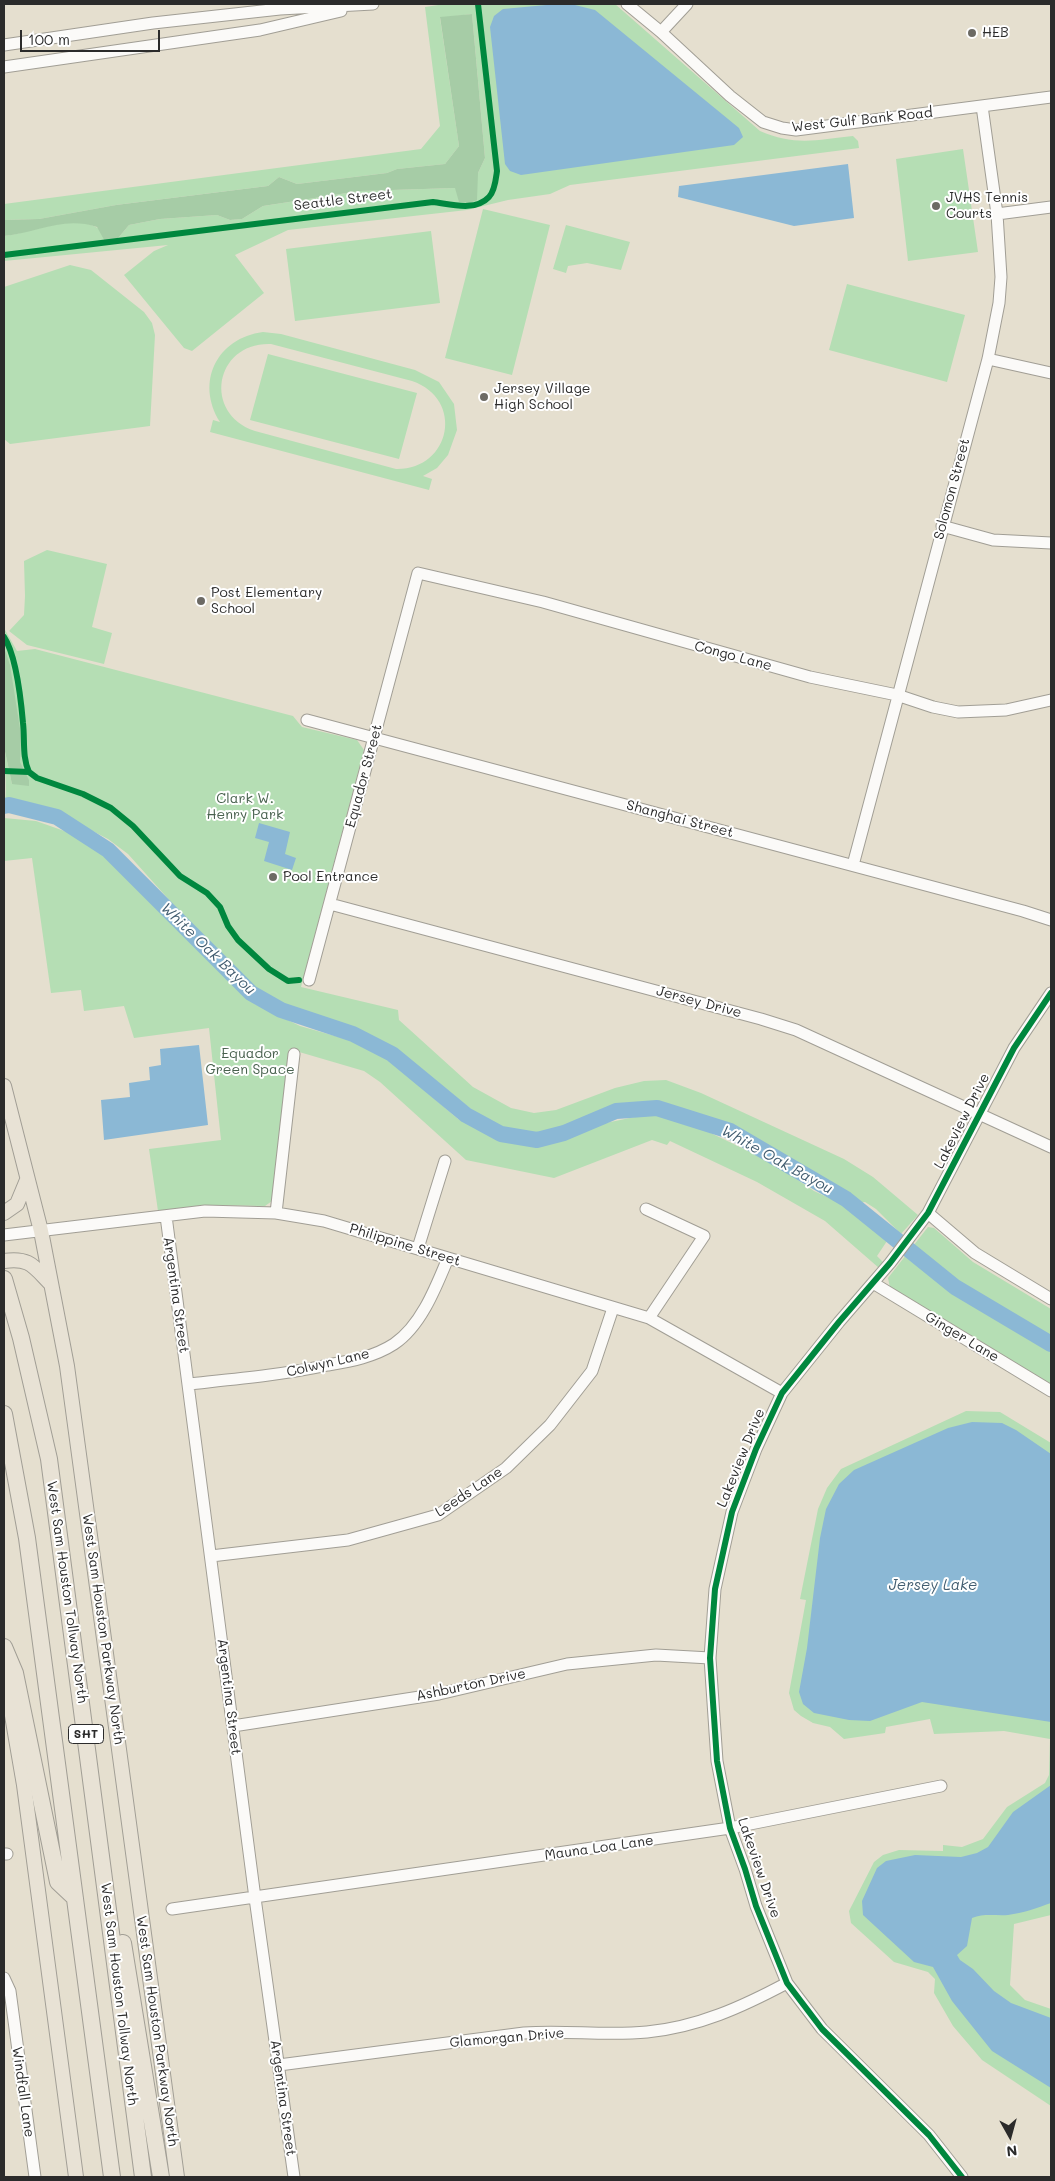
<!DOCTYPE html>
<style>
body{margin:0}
#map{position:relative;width:1055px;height:2181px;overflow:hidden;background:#e5dfcf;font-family:Mali,sans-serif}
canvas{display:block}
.frame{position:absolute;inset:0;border:5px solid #2b2b2b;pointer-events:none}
.north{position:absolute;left:985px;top:2111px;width:50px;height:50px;-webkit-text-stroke:4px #fff;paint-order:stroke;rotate:173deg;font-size:14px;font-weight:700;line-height:20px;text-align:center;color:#2b2b2b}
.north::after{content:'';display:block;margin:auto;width:18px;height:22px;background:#2b2b2b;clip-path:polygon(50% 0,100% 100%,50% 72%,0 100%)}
.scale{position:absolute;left:20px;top:30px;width:140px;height:22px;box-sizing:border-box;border:2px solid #2b2b2b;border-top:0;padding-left:6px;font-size:15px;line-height:18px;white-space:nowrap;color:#2b2b2b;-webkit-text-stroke:4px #fff;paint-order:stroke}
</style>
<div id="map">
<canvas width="1055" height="2181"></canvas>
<div class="frame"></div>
<div class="north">N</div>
<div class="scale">100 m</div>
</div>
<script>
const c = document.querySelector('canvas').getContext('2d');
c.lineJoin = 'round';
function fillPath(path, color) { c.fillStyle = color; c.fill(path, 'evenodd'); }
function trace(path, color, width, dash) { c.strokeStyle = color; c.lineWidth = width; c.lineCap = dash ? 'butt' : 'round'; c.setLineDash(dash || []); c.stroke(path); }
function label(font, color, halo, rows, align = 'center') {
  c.font = font + ' Mali,sans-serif'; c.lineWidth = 4; c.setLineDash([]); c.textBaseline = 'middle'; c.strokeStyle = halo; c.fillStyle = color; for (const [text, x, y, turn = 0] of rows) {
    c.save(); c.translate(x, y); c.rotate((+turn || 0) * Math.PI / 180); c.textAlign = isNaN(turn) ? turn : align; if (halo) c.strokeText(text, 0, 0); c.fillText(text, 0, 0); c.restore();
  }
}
const green = new Path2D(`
 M445,4H615L760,131C794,146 817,140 853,136L858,141L859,148L570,185L550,194L508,200L467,210L288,230L235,255L264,293L192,351L184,348L124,275L154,251L168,245L4,261V236C30,233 72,214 96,227C103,231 109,238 114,243L129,225L160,219L217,215L230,220L242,219L263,206L360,191L455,188L478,173L485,158L472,14L440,18L459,146L445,164L397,169L387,173L297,184L279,177L268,186L116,205L39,219L4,220V204L421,149L440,126L425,7Z
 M963,149L978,252L908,261L896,159Z
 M483,209L550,225L512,375L445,358Z
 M566,225L630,242L621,270L587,263L568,266L566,273L553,269Z
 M431,231L440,303L295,321L286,249Z
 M70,265L91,270L144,312L152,323L155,335L150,426L10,444L4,439V287Z
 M847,284L965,315L947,382L829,350Z
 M263,332L281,334L415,370L439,382L454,404L457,430L448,455L437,468L423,476L432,479L429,490L210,432L213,420L220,422C195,382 217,338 263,332ZM271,344L412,381C465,399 451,470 396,469L255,431C202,413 215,342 271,344Z
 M268,354L417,393L399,459L250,420Z
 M47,550L107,564L92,627L112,633L104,664L27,645L9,631L24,615L25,596L24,561Z
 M4,628L17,651L35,649L293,716L302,727L357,740L364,750L301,987L398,1010L399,1020L473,1087L511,1108L534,1113L556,1110L615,1088L644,1081L666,1080L701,1093L844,1159L873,1177L918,1215L901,1234L876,1209L865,1202L857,1203L801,1164L749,1135L697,1113L655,1101L623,1103L602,1109L561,1130L538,1133L509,1129L487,1121L380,1040L358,1029L277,1003L253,987L223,960L128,854L108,839L56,812L5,803C7,784 4,766 4,747L12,784Z
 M4,818L36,821L70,833L105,853L131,875L233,984L255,1004L300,1026L363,1044L389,1060L458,1119L487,1132L531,1144L550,1143L596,1125L649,1114L692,1124L771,1162L814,1191L844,1205L887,1241L877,1256L883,1262L879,1268L825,1221L757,1182L670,1141L667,1145L652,1140L554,1178L466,1160L380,1082L364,1071L289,1049L272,1201L265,1206L208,1205L158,1211L149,1149L221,1140L209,1028L134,1038L124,1006L84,1011L81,990L51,993L32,858L4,861Z
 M928,1227L934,1228L973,1262L1051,1309V1385L890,1288L888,1278Z
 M966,1411L1000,1412L1051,1443V1915L1014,1924L1010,1985L1025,2000L1051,2009V2106L982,2060L953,2026L934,1993L935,1979L928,1972L894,1962L851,1923L849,1911L874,1862L883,1855L899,1850L943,1851V1845L962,1847L983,1839L1007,1807L1045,1783L1049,1775L1050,1739L1004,1731L934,1734L930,1719L886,1727L885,1733L844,1739L830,1727L813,1723L801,1716L794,1710L789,1693L806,1600L800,1599L818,1509L827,1488L841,1469Z`);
const forest = new Path2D(`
 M472,14L485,158L478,173L477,200L470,203L459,202L455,188L360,191L263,206L242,219L230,220L217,215L160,219L129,225L114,243L107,245L97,227C63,216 37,233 4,236V220L39,219L116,205L268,186L279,177L297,184L387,173L397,169L445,164L459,146L440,17Z
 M4,647L10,665L21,735L20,762L29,780V786L12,784L4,747Z`);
const water = new Path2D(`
 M557,4H571L595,10L739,128L743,137L734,145L521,175L510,171L505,164L490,27L494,16L503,9Z
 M848,164L854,218L794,226L678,197L679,186Z
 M259,823L290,832L285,854L296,858L292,870L264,861L269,842L255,838Z
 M199,1045L208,1125L104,1140L101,1100L130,1097L129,1083L150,1080L149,1067L161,1065L160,1049Z
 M972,1422L1002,1423L1016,1430L1051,1454V1722L922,1702L870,1721L849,1720L814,1713L803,1704L799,1692L807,1648L820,1538L826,1509L839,1484L854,1470L948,1428Z
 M1051,1785V1903C1037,1908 1023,1913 1008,1915C996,1916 984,1913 972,1918L967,1946L957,1955L960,1960L973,1969L994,1991L1011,2003L1051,2018V2088L992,2051L952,2001L933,1967L914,1962L863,1915L862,1901L877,1868L886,1861L915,1855L961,1857L977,1853L988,1847L1013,1812Z`);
const river = new Path2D(`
 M4,806L9,805L57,817L108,850L251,993L281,1010L353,1034L392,1054L466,1115L501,1134L537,1140L564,1133L616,1111L657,1108L730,1131L846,1199L955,1287L1051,1344`);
const minor = new Path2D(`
 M627,4L661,32L730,96L763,122L782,128L796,130L1051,97
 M661,32L687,4
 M4,45L153,23L280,9L373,4
 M4,67L260,30L341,11
 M997,214L1051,207
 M988,359L1051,373
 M942,526L993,540L1051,543
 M307,720L1023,911L1051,920
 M853,865L988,359L999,303L1001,277L997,214L982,106
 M330,904L761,1019L796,1030L1051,1147
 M309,980L418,573L543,602L810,677L897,695L933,707L958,712L1006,710L1051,700
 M646,1209L704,1236L649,1318
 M276,1213L294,1054
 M928,1213L975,1253L1051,1299
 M166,1216L255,1898L294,2177
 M4,1235L205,1211L276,1213L324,1221L649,1318L782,1393
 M418,1248L445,1161
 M873,1283L1051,1391
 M188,1384C235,1379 282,1375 328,1365C351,1361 374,1357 394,1344C421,1326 436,1287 448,1258
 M211,1556L348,1540L438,1515L506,1468L550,1425L592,1371L613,1308
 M233,1726L439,1694L567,1664L656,1655L710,1658
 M4,1854H7
 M172,1909L730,1828L941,1786
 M4,1978L10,1991L35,2177
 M279,2065L524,2033C565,2030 606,2036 647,2032C698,2027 742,2007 787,1983
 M962,2177L929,2135L822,2029L787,1983L756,1906L745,1869L730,1828L717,1761L710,1658L715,1589L732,1512L756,1449L782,1393L839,1322L890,1263L928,1213L1014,1048L1051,993`);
const major = new Path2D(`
 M4,1086L41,1231L67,1366L177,2177
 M4,1213L17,1204L27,1180
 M4,1261C30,1257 34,1267 51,1284
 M4,1669L24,1785L76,2177`);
const highway = new Path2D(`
 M4,1279L21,1338L49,1459L143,2177
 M4,1414L27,1538L112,2177
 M4,1647L15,1673L58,1882L75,1898
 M123,1943L161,2177`);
const cycleway = new Path2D(`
 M4,255L433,202C450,204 475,212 489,197C495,191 496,178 497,171L478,4
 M4,637C16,655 21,700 23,723C25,740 22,757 29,772
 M4,771L29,772L37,778L83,794L111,808L133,826L180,876L207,893L220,907L228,926L238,940L269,969L288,981L299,980
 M962,2177L929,2135L822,2029L787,1983L756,1906L745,1869L730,1828L717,1761L710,1658L715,1589L732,1512L756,1449L782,1393L839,1322L890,1263L928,1213L1014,1048L1051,993`);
const markers = [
 [972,33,5,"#6c6a64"],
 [936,206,5,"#6c6a64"],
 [484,397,5,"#6c6a64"],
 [201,601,5,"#6c6a64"],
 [273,877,5,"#6c6a64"]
];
const shields = [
 [86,1734,35]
];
const shieldNames = [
 ["SHT",86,1734]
];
const poiNames = [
 ["HEB",982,33],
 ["JVHS Tennis",946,198],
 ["Courts",946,214],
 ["Jersey Village",494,389],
 ["High School",494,405],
 ["Post Elementary",211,593],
 ["School",211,609],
 ["Pool Entrance",283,877]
];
const streetNames = [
 ["West Gulf Bank Road",862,120,-6],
 ["Seattle Street",343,200,-7],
 ["Solomon Street",952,489,-75],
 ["Congo Lane",733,656,15],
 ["Equador Street",364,776,-75],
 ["Shanghai Street",680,819,15],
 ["Jersey Drive",699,1002,15],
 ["Lakeview Drive",962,1121,-63],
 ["Philippine Street",405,1245,17],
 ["Argentina Street",176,1295,82],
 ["Ginger Lane",962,1337,31],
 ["Colwyn Lane",328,1363,-13],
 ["Lakeview Drive",741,1458,-68],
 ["Leeds Lane",469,1492,-34],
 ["West Sam Houston Tollway North",67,1592,82],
 ["West Sam Houston Parkway North",103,1629,82],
 ["Ashburton Drive",471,1685,-12],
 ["Argentina Street",229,1697,83],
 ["Mauna Loa Lane",599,1848,-8],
 ["Lakeview Drive",759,1868,71],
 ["West Sam Houston Tollway North",119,1994,83],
 ["West Sam Houston Parkway North",157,2031,82],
 ["Glamorgan Drive",507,2038,-5],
 ["Windfall Lane",23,2092,82],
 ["Argentina Street",283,2098,82]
];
const parkNames = [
 ["Clark W.",245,799],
 ["Henry Park",245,815],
 ["Equador",250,1054],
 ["Green Space",250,1070]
];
const waterNames = [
 ["White Oak Bayou",208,949,44],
 ["White Oak Bayou",777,1160,29],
 ["Jersey Lake",933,1585]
];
fillPath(green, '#b5deb4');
fillPath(forest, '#a6cca6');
fillPath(water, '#8bb8d5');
trace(river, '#8bb8d5', 16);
trace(minor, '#a19e95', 13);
trace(major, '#a19e95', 16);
trace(highway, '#a19e95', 18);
trace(minor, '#fbfaf8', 11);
trace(major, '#e8e2d5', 14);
trace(highway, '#e8e2d5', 16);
trace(cycleway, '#00873e', 6);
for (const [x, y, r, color] of markers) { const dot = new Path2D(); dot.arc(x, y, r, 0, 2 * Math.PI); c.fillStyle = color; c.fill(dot); trace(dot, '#fff', 2); }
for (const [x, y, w] of shields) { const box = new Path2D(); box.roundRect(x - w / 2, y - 9.5, w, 19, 4); c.fillStyle = '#fff'; c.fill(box); trace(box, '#2b2b2b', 1); }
label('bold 12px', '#2b2b2b', null, shieldNames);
label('14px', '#2b2b2b', '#fff', poiNames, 'left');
label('14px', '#2b2b2b', '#fff', streetNames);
label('14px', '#48614e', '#fff', parkNames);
label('italic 15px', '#425d70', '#fff', waterNames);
</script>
